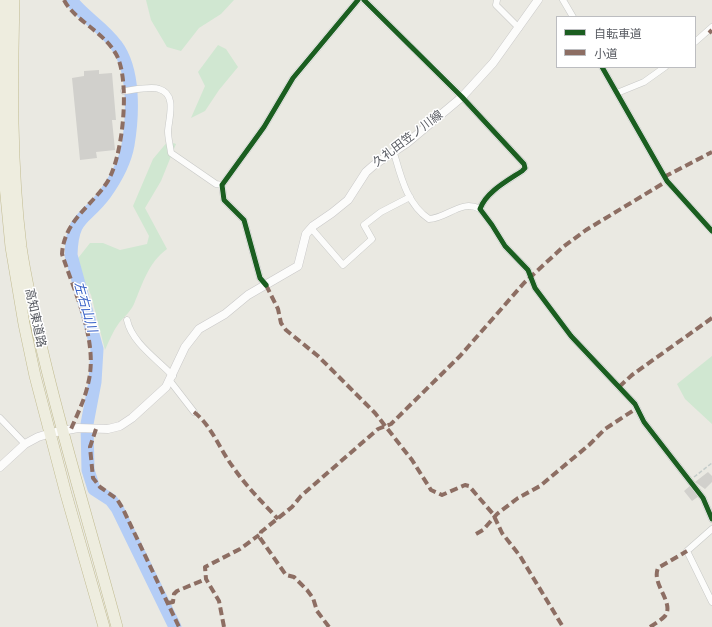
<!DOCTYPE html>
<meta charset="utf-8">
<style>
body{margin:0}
#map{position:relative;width:712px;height:627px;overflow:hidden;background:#eae9e2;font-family:Helvetica,"Noto Sans JP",sans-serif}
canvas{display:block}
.legend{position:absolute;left:556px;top:16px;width:140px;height:52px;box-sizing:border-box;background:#fff;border:1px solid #bcbdc0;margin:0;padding:5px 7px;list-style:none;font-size:12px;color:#585b62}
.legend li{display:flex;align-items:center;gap:8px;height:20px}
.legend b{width:20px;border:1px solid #bcbdc0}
</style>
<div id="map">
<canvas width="712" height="627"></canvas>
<ul class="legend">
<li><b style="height:5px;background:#1b5e20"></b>自転車道</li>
<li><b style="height:5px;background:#8d6e63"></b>小道</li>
</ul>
</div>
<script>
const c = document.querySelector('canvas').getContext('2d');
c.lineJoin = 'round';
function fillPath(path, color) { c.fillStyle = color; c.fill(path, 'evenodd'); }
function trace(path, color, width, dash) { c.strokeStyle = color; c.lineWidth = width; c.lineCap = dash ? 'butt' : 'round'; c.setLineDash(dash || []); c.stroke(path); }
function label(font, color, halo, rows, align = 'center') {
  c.font = font + ' Helvetica,"Noto Sans JP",sans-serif'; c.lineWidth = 3; c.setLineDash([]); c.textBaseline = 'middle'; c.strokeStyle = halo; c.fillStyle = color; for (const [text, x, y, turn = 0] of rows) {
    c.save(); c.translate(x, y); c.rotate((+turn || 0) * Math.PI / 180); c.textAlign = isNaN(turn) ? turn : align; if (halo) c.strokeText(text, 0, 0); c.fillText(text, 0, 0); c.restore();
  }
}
const green = new Path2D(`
 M146,0H234L221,14L199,28L181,51L167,47L151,20Z
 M218,45L226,49L238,67L219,90L205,111L191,118L205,86L198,72Z
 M168,141L176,144L161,181L145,208L167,249C148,263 143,283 134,304C131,311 124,317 119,323C113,331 109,341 105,350L91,295L75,262L90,243H103L120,250L147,244L149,236L133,206L153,159Z
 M712,356V424L685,399L677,384Z`);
const river = new Path2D(`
 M71,0C84,17 103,27 116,45C135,70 133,115 128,145C125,162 115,180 105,194C85,221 72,215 71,255L97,349L95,382L87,424L88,470L94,489L111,500L117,508L175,627`);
const building = new Path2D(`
 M99,70V74L112,73L116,120H112L115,150L96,152L97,158L80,160L72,78L84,76V71Z
 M708,472L712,476V482L705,489L695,482Z
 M691,485L699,496L692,501L684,491Z`);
const path = new Path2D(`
 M694,477L712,463`);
const street = new Path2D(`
 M364,0L462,97L524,164L525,168L522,171C507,181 486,192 480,209L492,225L505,246L528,270L535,288L571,336L635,404L644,422L703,498L712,519
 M497,0L496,5L519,28
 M563,0L573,17
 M695,42L712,27
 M602,67L667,181L712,231
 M124,91C133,90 152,86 159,89C177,94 169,117 168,131C168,138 170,145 171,153L216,184L222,185
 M617,93L644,82L665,67
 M394,153C401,177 407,204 429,219C448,218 461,199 480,209
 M311,228L343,265L372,239L364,225L381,212L410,197
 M266,285L260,278L244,220L224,200L222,185L264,127L293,78L358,0
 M127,320C132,343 157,359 173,376
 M170,381L194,412
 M0,418L25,444
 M712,529L687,551L712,602`);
const secondary = new Path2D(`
 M0,467L25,444L38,437L51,433L78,428L108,429L120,426L132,418L166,387L185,347L199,329L225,314L248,295L298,266L306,234L313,226L332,213L348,200L366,172L374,165L407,143L462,97L493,63L538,0`);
const highway = new Path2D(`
 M4,0L2,80L4,175L11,247L24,324L35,376L66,494L104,627
 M14,0C12,82 11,165 21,247C27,288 37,329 47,370C68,456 94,541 117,627`);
const quiet = new Path2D(`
 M64,0C75,21 103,31 116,54C131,80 123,160 106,184C89,208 64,222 62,254C75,294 99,342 88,384C85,399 77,415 71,429
 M709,30L712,33
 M664,177L712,152
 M266,285L278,309L281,323L286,330L318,356L375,413L412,460L431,490L442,495L465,485L469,486L493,514L502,533L520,556L563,627
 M619,387L632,375L712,318
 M194,412C212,426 220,450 233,467C246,486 262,502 278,519
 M96,429L90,447L93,478L100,487L117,499L123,509L179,627
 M476,534L483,530L497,514L518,498L540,486L589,445L605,429L637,408
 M168,603L173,602L174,594L177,591L206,579
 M224,627L219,601L206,579L205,567L240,549L259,535
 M329,627L317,611L313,598L307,590L294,577L286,575L260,538L261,532L292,507L301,496L378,429L391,424L460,356L524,283L563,247L586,230L667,181
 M650,627C655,624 661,620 665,616C675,603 651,584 658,568L687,551`);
const cycleway = new Path2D(`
 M364,0L462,97L524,164L525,168L522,171C507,181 486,192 480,209L492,225L505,246L528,270L535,288L571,336L635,404L644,422L703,498L712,519
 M602,67L667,181L712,231
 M266,285L260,278L244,220L224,200L222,185L264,127L293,78L358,0`);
const streetNames = [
 ["久礼田笠ノ川線",408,139,-37],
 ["高知東道路",35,318,78]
];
const waterNames = [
 ["左右山川",85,307,74]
];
fillPath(green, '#d0e7d1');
trace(river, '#b4cdf6', 13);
fillPath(building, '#d1d0cc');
trace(street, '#c7c8c6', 7);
trace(secondary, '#c9c8c8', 9);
trace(highway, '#c1bb90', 12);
trace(path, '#c5ccca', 1.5, [4, 2]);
trace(street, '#fcfcfb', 6);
trace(secondary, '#fcfcfb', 8);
trace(highway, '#eeeddf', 11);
trace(quiet, '#8d6e63', 4, [8, 4]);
trace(cycleway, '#1b5e20', 5);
label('12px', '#585b62', '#fff', streetNames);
label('italic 13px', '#3a63c8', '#fff', waterNames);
</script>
